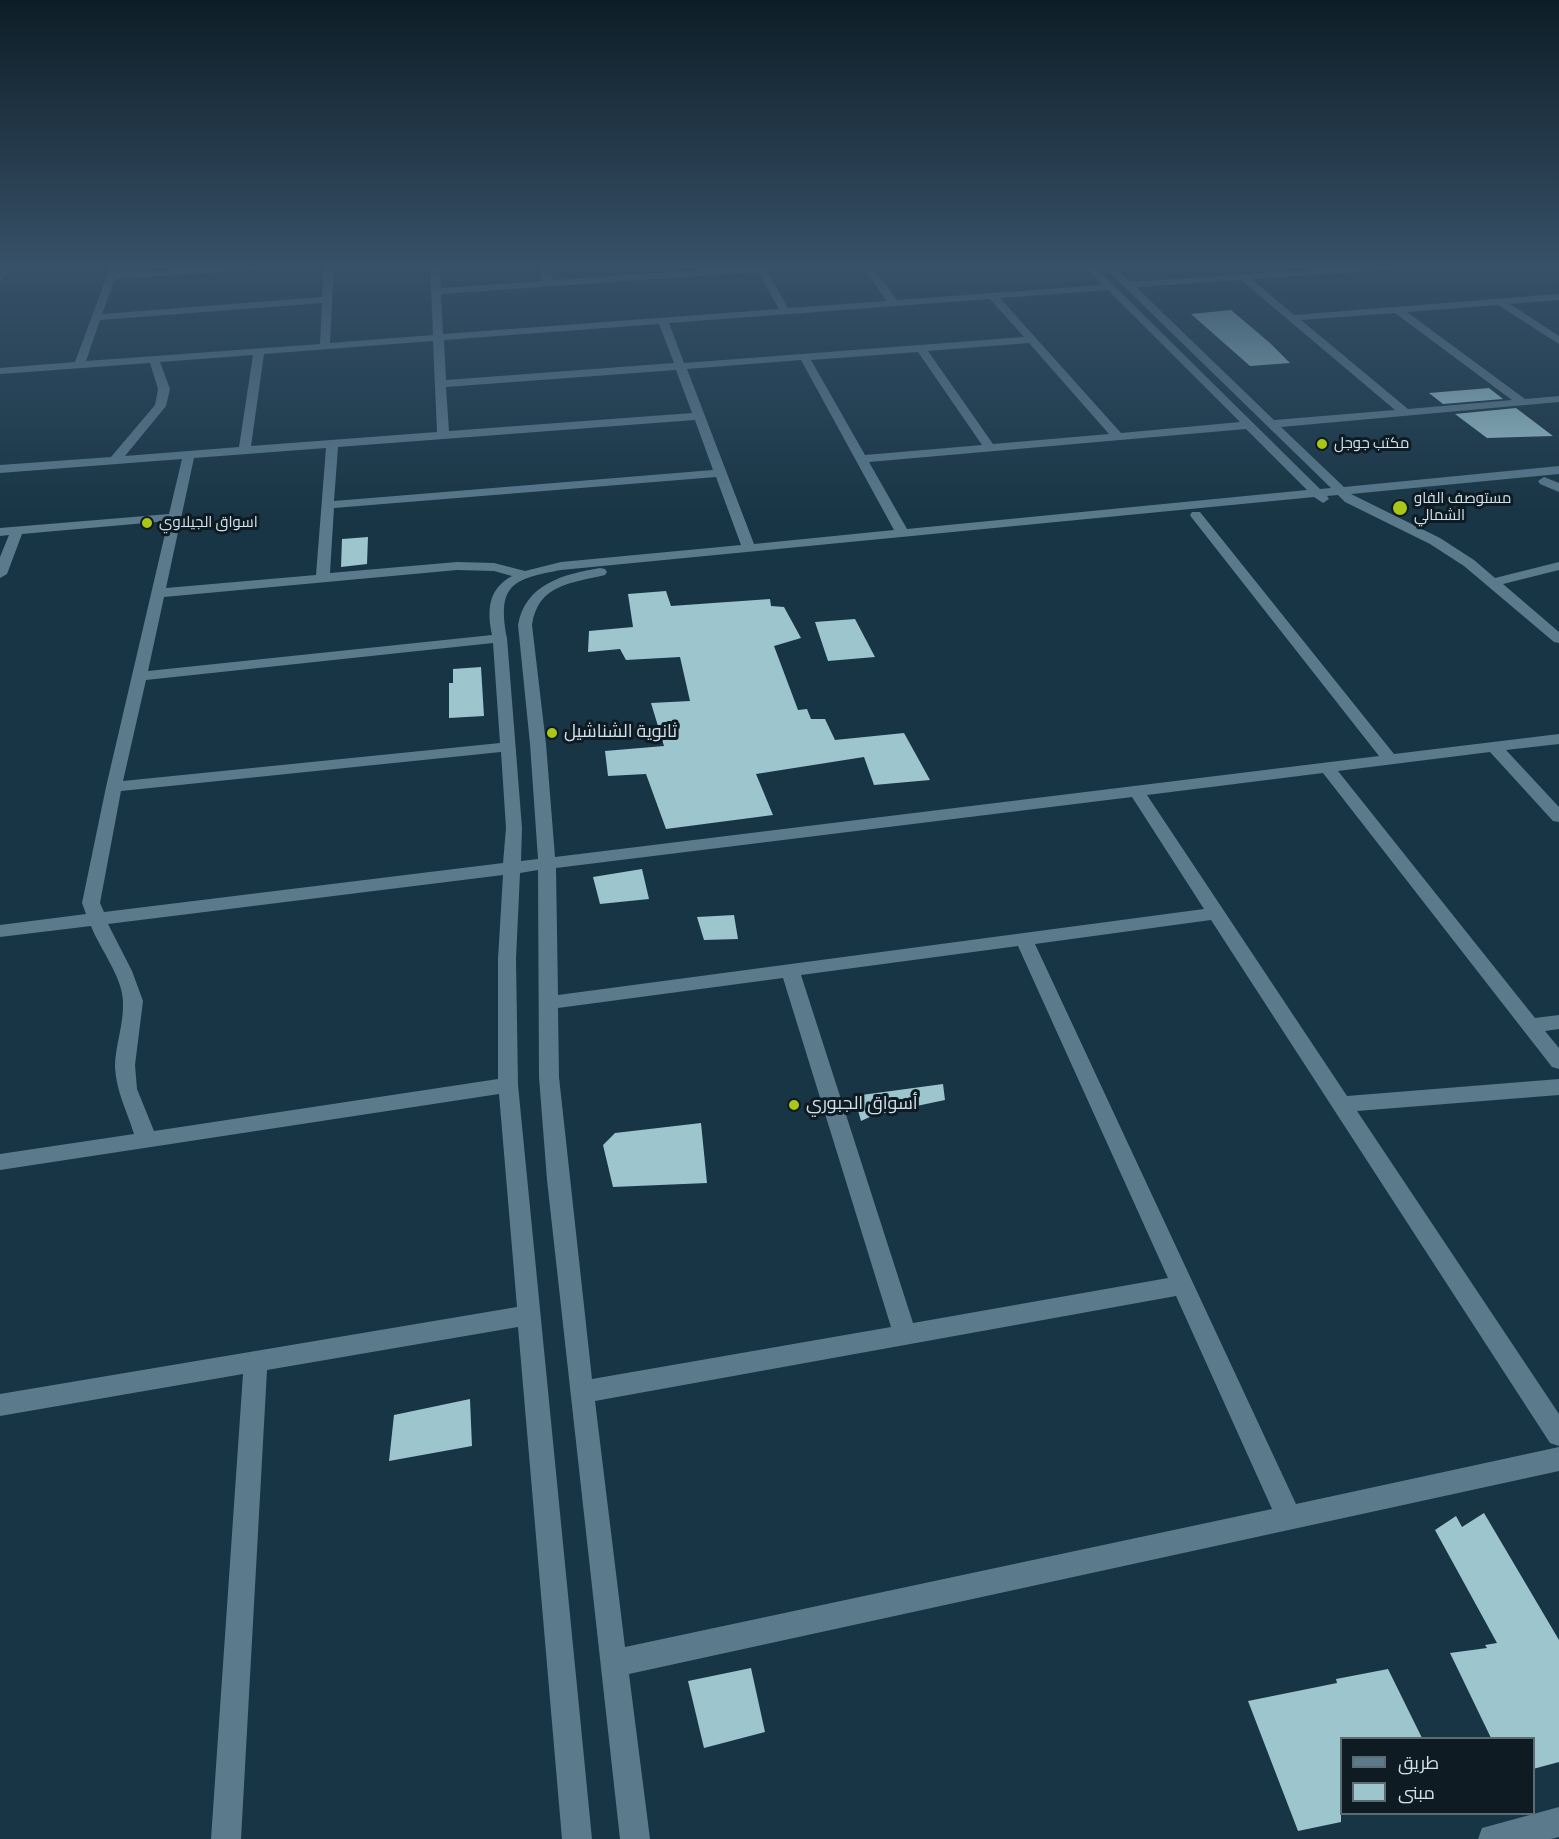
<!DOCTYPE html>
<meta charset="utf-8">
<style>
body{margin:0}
#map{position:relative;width:1559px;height:1839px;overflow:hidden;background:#183545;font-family:"Titillium Web",Cairo,sans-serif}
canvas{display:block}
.legend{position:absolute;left:1340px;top:1737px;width:195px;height:78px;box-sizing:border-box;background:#0f1b22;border:2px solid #5d6b73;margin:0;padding:8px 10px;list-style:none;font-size:18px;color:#d1e2ec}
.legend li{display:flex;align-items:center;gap:12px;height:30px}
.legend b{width:30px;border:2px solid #5d6b73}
</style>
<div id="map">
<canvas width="1559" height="1839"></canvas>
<ul class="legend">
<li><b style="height:8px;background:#5b7a8c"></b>طريق</li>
<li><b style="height:16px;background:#9cc5ce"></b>مبنى</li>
</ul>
</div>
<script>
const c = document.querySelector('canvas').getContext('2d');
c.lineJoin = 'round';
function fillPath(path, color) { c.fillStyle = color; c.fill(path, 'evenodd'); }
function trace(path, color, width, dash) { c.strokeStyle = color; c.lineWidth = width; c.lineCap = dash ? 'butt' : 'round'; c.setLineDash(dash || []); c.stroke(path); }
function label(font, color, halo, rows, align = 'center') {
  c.font = font + ' "Titillium Web",Cairo,sans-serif'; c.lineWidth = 6; c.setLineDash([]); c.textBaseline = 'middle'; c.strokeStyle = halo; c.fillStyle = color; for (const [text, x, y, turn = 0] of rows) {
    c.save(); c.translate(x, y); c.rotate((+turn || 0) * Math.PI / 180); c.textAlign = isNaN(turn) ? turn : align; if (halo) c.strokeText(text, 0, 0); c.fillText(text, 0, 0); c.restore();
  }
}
const building = new Path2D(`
 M1231,310L1270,343L1290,363L1250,366L1191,314Z
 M1489,388L1503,399L1443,404L1429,393Z
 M1516,408L1553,436L1487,438L1455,414Z
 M368,537L367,564L341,567L342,539Z
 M666,591L671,606L770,599L771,606L784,607L801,638L774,646L798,710L807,709L811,719H825L835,740L904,733L930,780L874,785L864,757L756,774L773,815L666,829L646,774L608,776L605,751L664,746L651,703L690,701L680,657L626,660L620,649L588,652L589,631L633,627L628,594Z
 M855,619L875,657L828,661L815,622Z
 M481,667L484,716L449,718V683H453V669Z
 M642,869L649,899L600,904L593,877Z
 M734,915L738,939L704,940L697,917Z
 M943,1084L945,1100L874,1115L861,1121L854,1096Z
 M701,1123L707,1183L613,1187L603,1145L615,1133Z
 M470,1399L472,1446L389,1461L394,1415Z
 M1484,1513L1559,1640V1762L1533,1769V1738H1491L1450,1653L1487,1648L1485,1645L1497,1643L1435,1530L1456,1516L1462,1527Z
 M751,1668L765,1732L704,1748L688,1681Z
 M1388,1669L1422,1738H1341V1822L1298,1831L1248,1701L1337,1683L1336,1679Z`);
const minor = new Path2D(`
 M1,265H11L3,279L0,280Z
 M111,265H117V273L244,265H291L286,268L115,279L102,314L322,297L324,265H334L330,343L433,335L430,265H440L441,288L543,281L539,265H549L553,280L764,265L788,308L887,301L861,265H871L897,300L1102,285L1083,265H1093L1320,489L1331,488L1102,265H1112L1130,282L1380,265H1423L1418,268L1252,279L1294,315L1559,294V300L1510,304L1559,336V344L1498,305L1407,312L1525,399L1559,396V402L1281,427L1344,487L1559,466V474L1351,494L1440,538L1474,560L1495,578L1559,562V570L1503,584L1559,632V643L1554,642L1464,566L1430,544L1345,502L1338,495L1327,496L1329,499L1323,503L1314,497L561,570C512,579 497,585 507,638L522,828L521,861L538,859L530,744L518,625C525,584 564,574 600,568L605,569L607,572L605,575C572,583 538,584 532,625L546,744L555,857L1379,756L1192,518L1190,515L1192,512H1200L1394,754L1559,734V744L1506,750L1559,807V822L1553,821L1490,752L1338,771L1535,1018L1559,1015V1029L1545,1031L1559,1048V1069L1552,1067L1323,773L1147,795L1347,1096L1559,1079V1095L1357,1111L1559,1414V1446L1550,1443L1211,920L1035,944L1296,1504L1559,1447V1471L629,1674L650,1839H620L547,1180L539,1077L538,870L520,873L516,959L518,1085L592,1839H562L518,1327L267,1370L241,1839H211L243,1374L0,1416V1394L517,1307L499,1094L0,1170V1154L134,1134C127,1111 116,1091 115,1067C115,1046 124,1024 123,1002C123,978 100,949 91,926L0,937V925L86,914L82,903L106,787L168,521L22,534L7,574L0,578V557L9,535L0,536V528L169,514L182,459L0,473V465L111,457L155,405L158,389L150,363L0,374V368L75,362ZM758,272L779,309L443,334L441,294ZM1241,280L1395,410L1274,420L1136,287ZM1108,290L1240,422L1121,433L1000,298ZM990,299L1024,337L684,363L669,323ZM322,303L320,344L86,361L100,320ZM1395,313L1512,400L1408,409L1301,320ZM659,324L674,363L446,380L444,340ZM433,341L437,432L251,446L264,354ZM1029,343L1109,434L993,444L928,351ZM918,352L982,445L865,455L811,360ZM253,355L239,447L125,456L166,406L170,389L160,362ZM801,360L894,530L754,544L687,369ZM676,370L692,413L449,431L446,387ZM695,420L713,470L334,501L338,447ZM1246,429L1307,490L907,529L869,462ZM326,448L316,575L166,588L194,458ZM716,477L741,545L561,562L525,571L494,563L457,562L330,573L334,508ZM457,570L494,571L512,576C488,589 487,610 492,635L148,671L164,597ZM493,643L500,743L123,781L146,680ZM501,752L506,828L503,863L104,912L100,903L121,791ZM1132,797L1204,909L558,995L556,868ZM503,875L498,959V1079L154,1131L137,1089L135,1065L143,1001L132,971L108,924ZM1018,946L1168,1278L913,1323L801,975ZM783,978L891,1327L592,1379L559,1077L558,1008ZM1176,1296L1272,1509L625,1647L595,1401Z
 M1546,265H1557L1559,273Z
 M1544,477L1559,483V492L1540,484L1538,481Z
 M1559,1807V1837L1551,1839H1478L1482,1828Z`);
const markers = [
 [1322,444,6,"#aac717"],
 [1400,508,8,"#aac717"],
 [147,523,6,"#aac717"],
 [552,733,6,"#aac717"],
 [794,1105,6,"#aac717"]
];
const farPoinames = [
 ["مكتب جوجل",1334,444],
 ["مستوصف الفاو",1414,499],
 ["الشمالي",1414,516],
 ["اسواق الجيلاوي",159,523]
];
const poiNames = [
 ["ثانوية الشناشيل",564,733],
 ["أسواق الجبوري",806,1105]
];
fillPath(building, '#9cc5ce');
fillPath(minor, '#5b7a8c');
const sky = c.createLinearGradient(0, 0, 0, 522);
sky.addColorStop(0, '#0d1d26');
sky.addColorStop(0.51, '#375168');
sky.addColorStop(1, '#37516800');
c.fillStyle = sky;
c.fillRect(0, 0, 1559, 522);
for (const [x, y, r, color] of markers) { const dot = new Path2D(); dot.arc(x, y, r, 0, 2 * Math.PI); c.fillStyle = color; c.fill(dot); trace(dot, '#0f1b22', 2); }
label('15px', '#d1e2ec', '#0f1b22', farPoinames, 'left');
label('18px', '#d1e2ec', '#0f1b22', poiNames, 'left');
</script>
